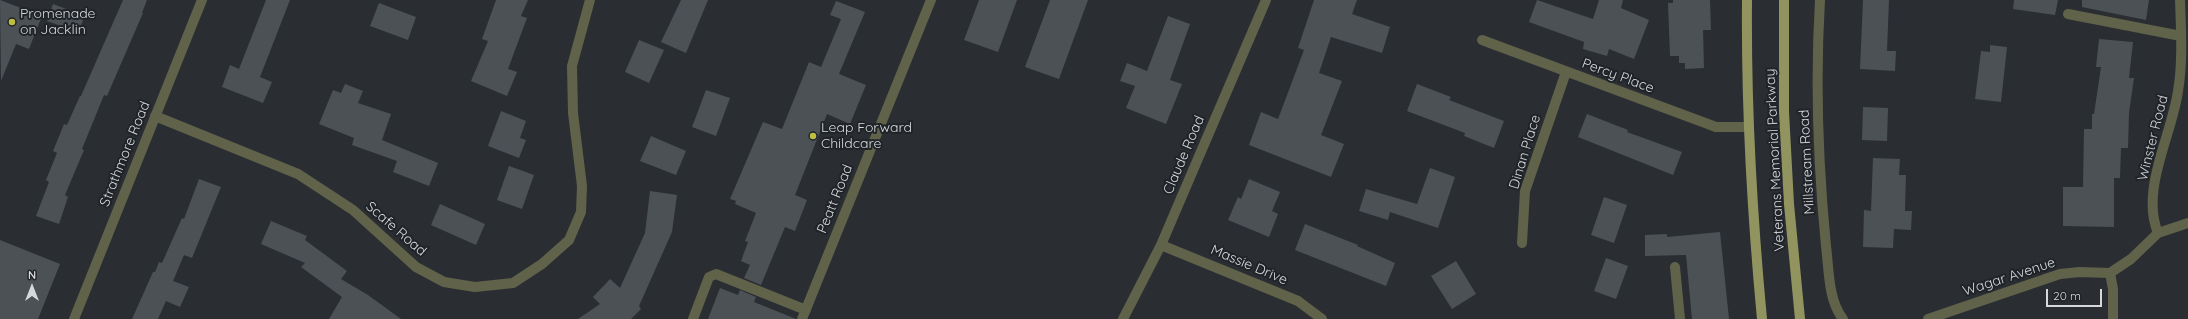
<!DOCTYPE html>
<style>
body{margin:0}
#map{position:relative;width:2188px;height:319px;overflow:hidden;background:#2a2e33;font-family:Quicksand,sans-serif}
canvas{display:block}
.north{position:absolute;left:12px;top:267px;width:40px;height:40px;-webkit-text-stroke:3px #202429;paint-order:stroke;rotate:0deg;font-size:11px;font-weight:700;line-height:16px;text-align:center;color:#d6d9dc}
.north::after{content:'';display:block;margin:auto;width:14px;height:18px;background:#d6d9dc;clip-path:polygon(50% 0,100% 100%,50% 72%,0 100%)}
.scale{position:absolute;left:2046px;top:289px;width:56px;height:18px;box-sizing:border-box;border:2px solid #d6d9dc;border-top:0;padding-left:5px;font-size:12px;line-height:14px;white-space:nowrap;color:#d6d9dc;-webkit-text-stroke:3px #202429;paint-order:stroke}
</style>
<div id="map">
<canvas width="2188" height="319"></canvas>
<div class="north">N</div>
<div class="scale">20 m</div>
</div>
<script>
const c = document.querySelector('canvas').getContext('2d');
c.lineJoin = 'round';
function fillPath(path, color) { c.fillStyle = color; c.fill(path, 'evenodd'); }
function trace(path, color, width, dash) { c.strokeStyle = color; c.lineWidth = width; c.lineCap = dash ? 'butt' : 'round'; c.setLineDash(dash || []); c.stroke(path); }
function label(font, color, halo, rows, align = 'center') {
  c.font = font + ' Quicksand,sans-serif'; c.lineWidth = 4; c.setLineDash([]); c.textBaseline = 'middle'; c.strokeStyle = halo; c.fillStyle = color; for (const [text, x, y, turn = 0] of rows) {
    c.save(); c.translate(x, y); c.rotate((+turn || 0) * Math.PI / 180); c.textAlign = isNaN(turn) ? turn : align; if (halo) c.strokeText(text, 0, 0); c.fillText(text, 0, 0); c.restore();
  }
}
const building = new Path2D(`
 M0,0L42,16L29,49L16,44L1,81Z
 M123,0H147L142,13H143L107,96L104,95L82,149L84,150L65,195L68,197L59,224L36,216L49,182L46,180L57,153L53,151L64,124L67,125L80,96H81Z
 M266,0H290L260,77L272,82L263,103L222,87L230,65L239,69Z
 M496,0H528L521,16L527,18L508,69L517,72L507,96L471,81L488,41L482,39Z
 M681,0H708L686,53L661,42Z
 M979,0H1017L998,52L964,40Z
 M1050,0H1088L1059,79L1025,67Z
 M1314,0H1357L1352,14L1390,27L1382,53L1331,37L1319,73L1342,81L1321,135L1344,144L1331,177L1249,145L1261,112L1278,119L1304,50L1298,48Z
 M1537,0L1593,19L1599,0H1623L1621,8L1649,20L1634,59L1609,49L1607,56L1583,49L1584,42L1529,22Z
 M1673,0H1710L1711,30H1703L1704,68L1685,69V63H1679V56H1670L1668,3H1673Z
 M1863,0H1889L1887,51H1896L1895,71L1860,69Z
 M2014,0H2058L2055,15L2013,9Z
 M2082,0H2149L2146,20L2082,7Z
 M836,1L865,12L839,74L866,85L850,124L827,114L795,195L807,200L795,231L785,227L761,285L744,278L750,265L741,261L748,242L745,241L756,213L735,204L736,201L730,199L763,122L782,129L809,62L821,67L841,19L830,15Z
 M379,3L416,17L408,40L370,26Z
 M53,4L85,16L78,32L47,21Z
 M1168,16L1190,24L1170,80L1182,84L1166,124L1126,108L1135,86L1120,81L1127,63L1147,71Z
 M2099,39L2133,42L2129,78H2134L2129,113L2128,148H2121L2120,178H2114V227L2063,226V187H2083L2084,129H2092V114H2094L2101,67H2096Z
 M639,40L664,50L649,83L625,72Z
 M1990,45L2007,47L2001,102L1975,99L1981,51L1990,52Z
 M345,84L363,91L358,103L391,114L382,140L438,163L429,186L393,172L397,161L352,145L354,138L319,124L333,90L341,93Z
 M1417,84L1451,97L1449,100L1504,121L1494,148L1464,136L1465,133L1407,111Z
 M706,90L730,98L716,136L692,127Z
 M1863,107L1888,108L1887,141L1862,140Z
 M501,111L526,121L520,138L526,140L519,158L488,146Z
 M1587,114L1628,130L1627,132L1682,152L1673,175L1578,137Z
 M651,136L686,151L676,175L640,161Z
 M1873,158L1900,159L1899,175H1906L1905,211H1912L1911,230L1894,229L1893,248L1863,247L1864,210L1871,211Z
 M509,166L534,175L522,209L497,200Z
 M1430,168L1455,177L1438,228L1390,212L1388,220L1359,211L1366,189L1417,204Z
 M199,179L221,187L192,258L184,255L173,281L189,287L180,307L166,301L158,319H132L153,272H155L159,262L162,263L182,218L184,219Z
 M1249,179L1280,192L1272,211L1278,214L1269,237L1228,220L1238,197L1241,199Z
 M650,191L677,195L672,232L639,306L641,309L631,319H578L600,304L593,297L610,279L620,288L645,233Z
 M1604,197L1627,205L1614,243L1591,235Z
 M440,204L485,224L476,245L431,225Z
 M271,221L307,236L305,240L347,271L341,279L368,295L401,319H329L342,297L301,267L305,263L261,244Z
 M1305,224L1358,245L1357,246L1395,263L1386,286L1295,250Z
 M1720,232L1729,319H1692L1686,255L1645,256V235L1667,234V237Z
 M0,240L60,264L38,319H0Z
 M1606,258L1628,266L1616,299L1594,291Z
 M1456,261L1476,294L1452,309L1431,276Z
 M720,288L738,295L740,290L756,297L754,302L796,319H708Z`);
const minor = new Path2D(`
 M1820,0C1815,82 1818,164 1826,246C1829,269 1828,300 1843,319
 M2068,14L2181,36
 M1482,40L1716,127H1748
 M155,116L298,174L353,210L416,267L444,282L475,287L513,283L542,264L569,240L581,212L582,186L573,113L572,66L590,0
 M2158,233C2140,190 2172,135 2178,91C2183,62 2181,30 2180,0
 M1522,243L1525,191L1566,72
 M1161,245L1298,301L1322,319
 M1675,267L1680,319
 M2110,273L2113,289V319
 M74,319L202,0
 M693,319L709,277L716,274L806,310
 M802,319L931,0
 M1123,319L1161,245L1266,0
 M1928,319L2060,274L2080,272L2110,273L2131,259L2158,233L2188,223`);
const major = new Path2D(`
 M1747,0C1746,107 1752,213 1762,319
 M1784,0V112L1789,204L1800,319`);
const markers = [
 [12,22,4,"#bdbf43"],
 [813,136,4,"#bdbf43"]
];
const poiNames = [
 ["Promenade",20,14],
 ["on Jacklin",20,30],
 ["Leap Forward",821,128],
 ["Childcare",821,144]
];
const streetNames = [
 ["Percy Place",1618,76,20],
 ["Winster Road",2153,138,-76],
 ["Dinan Place",1525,152,-73],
 ["Strathmore Road",125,154,-68],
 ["Claude Road",1184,155,-67],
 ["Veterans Memorial Parkway",1775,160,-93],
 ["Millstream Road",1807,162,-93],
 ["Peatt Road",835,199,-68],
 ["Scafe Road",396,229,41],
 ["Massie Drive",1249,265,23],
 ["Wagar Avenue",2009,277,-18]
];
fillPath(building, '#4c5156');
trace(minor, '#606249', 10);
trace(major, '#929460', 10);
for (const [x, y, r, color] of markers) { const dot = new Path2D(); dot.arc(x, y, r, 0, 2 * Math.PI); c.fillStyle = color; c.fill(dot); trace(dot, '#202429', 1.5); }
label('14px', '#d6d9dc', '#202429', poiNames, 'left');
label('14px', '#d6d9dc', '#202429', streetNames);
</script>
